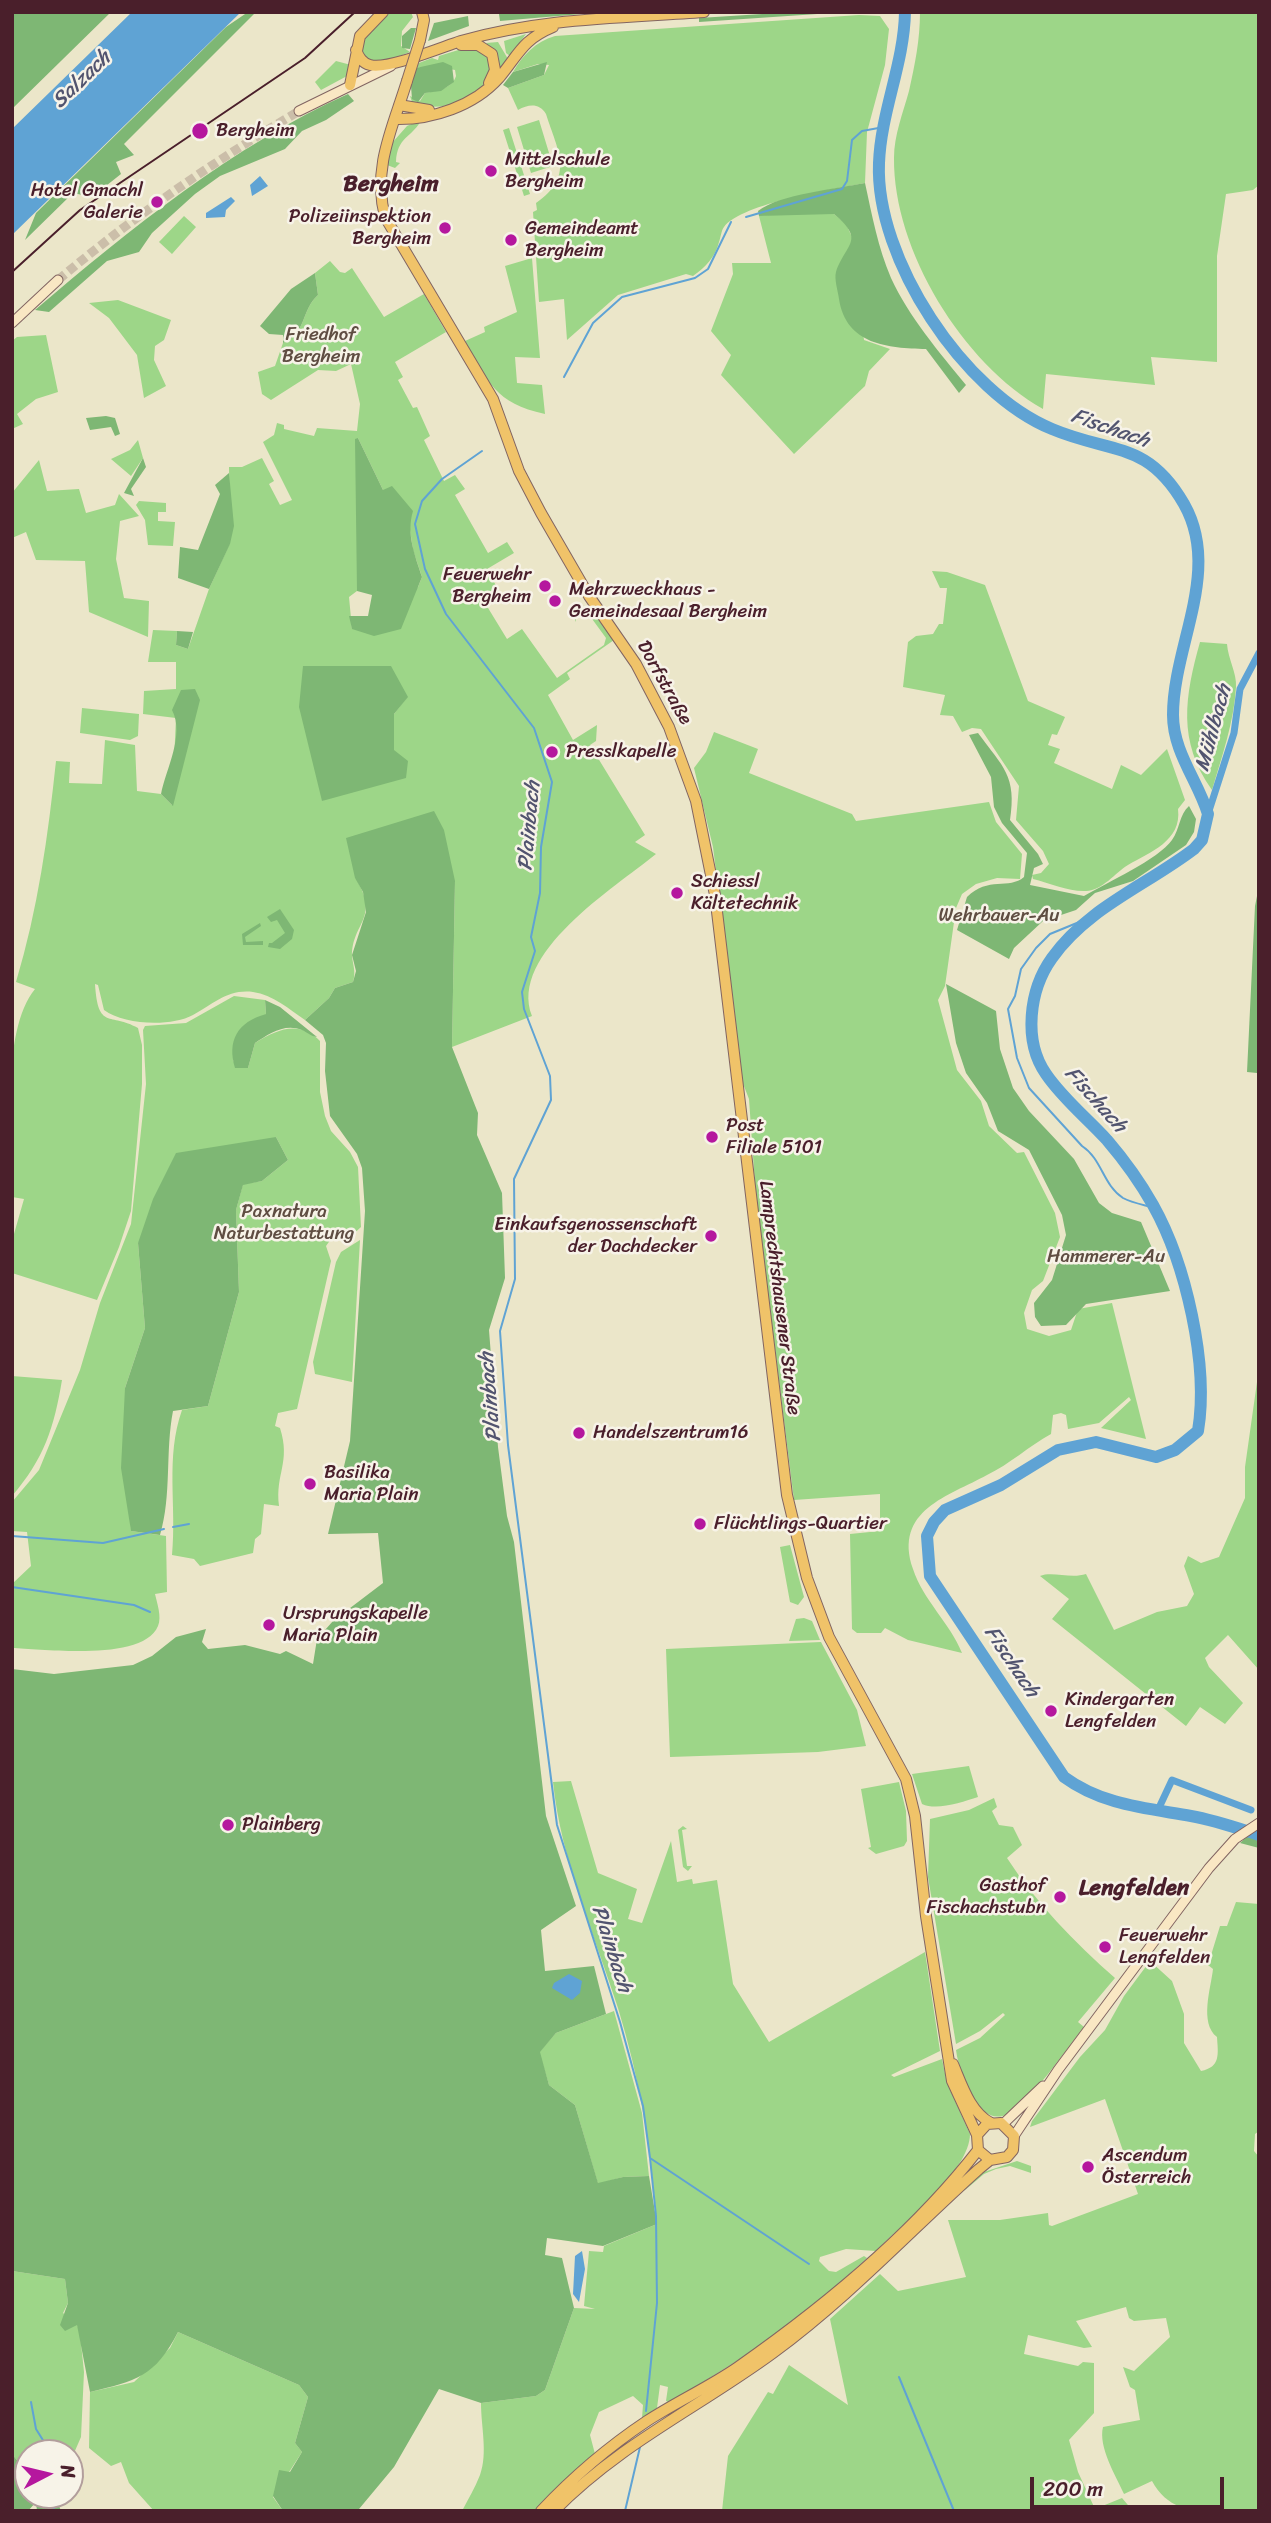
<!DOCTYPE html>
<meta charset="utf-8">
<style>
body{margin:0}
#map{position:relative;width:1271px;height:2523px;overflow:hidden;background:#ebe6c9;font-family:Sriracha,sans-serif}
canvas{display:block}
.frame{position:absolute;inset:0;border:14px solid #4a1f2b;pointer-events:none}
.north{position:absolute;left:14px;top:2439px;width:70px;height:70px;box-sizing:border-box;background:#f7f3e8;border:2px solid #b29e9c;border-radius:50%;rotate:83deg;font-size:19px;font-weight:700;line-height:28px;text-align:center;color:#4a1f2b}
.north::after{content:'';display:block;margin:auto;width:24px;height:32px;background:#b5179e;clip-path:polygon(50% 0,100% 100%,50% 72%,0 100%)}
.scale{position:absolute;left:1030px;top:2477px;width:194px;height:32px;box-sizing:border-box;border:4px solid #4a1f2b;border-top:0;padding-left:9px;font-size:21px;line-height:24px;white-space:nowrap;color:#4a1f2b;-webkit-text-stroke:5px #f7f3e8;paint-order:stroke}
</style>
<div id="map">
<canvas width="1271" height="2523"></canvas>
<div class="frame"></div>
<div class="north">N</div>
<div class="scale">200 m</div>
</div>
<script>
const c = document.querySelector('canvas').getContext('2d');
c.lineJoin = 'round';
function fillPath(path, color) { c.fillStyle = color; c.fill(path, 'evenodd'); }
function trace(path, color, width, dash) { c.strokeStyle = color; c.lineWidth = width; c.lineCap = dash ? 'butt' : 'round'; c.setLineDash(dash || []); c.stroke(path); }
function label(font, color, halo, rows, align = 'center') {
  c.font = font + ' Sriracha,sans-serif'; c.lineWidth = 5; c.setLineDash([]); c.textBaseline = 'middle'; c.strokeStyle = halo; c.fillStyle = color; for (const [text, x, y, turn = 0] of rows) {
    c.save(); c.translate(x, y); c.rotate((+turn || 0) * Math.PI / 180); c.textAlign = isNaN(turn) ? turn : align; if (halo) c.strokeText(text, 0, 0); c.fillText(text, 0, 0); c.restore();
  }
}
const green = new Path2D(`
 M391,12H411L416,25L413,17L402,31L401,46L410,52L384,62L366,59C354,41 377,22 391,12Z
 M920,12H1259V185L1253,190L1226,194L1217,256V362L1151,357L1155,385L1046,374L1043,409C963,364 893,250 894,158C894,135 903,113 909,91C915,64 920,40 920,12Z
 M859,15L880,16L889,29L885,65L867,132L865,183C835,189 742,203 724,227C721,231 721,237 719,242C715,257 706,267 693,276L686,274L618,295L567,340L564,299L539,302L533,212L537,210L536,203C575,176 558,152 546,114C539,103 529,104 518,110L508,88L544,75L549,65L538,64L513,72C523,55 535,42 555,36Z
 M526,34L510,56L506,53L504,41Z
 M498,42L508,59L500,70L498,56L486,43Z
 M468,47L482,50L492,62L484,86C466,102 435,114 412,102L410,96L420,101L425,93C436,91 452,89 456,76L455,70L434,66L416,68L419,63L432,58L438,60L439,56Z
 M336,61L351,65L347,76L321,90L315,82Z
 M498,85L420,122C412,137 397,137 396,162L400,163L395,168L387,165L392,143L407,126Z
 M539,120L553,166L531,173L517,127Z
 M509,128L530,194L524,196L503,130Z
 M788,213L834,214L846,224L852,237L864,340L890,349L869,371L865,386L794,454L721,375L731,355L711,331L733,274L732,263H771L759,216Z
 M184,216L196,227L172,254L159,242Z
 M532,258L540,358L515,357L517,383L542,385L545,414C495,403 488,382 465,341L485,332L484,327L517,312L505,266Z
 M330,261L340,272L345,273L352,268L384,317L424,294L446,332L395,362L403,377L398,380L413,408L417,407L430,436L424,440L444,481L455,475L465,489L455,495L488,553L507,542L514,553L487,569L500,593L485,603L507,639L522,629L557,678L604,645L606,638L587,612L576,616V622L573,615L583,609H590L614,640L567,673L570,679L548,695L573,740L597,725L596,741L590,745L645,835L635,842L656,854C614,888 508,954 532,1016L452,1047L455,881L355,877C381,919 352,922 352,956C353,966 356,971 353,982L335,988L329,998L305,1020C289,1009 273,995 253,992C227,989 214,1004 193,1015C171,1027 124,1025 104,1010L98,985L95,984C98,1031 110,1012 138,1028L142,1045V1084L131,1211L119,1247L97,1300L12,1273V1241L24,1199L12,1197C12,1141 0,1032 35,989L16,982C38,909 48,836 56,761L70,762L69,783L102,784L105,740L135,745L137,791L161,794L172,805L176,718L143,714L144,691L176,689V662H148L153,630L177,631L176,645L188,649L209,589L230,543L229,467H242L262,458L274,481L269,484L280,505L292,500L263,442L274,435L277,423L284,425V429L314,436L317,428L357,431L360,404L351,364L336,371L318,370L271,400L262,394L258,372L275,366L283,343C306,335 301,310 318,295L315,273ZM358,438L383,490L409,523L413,550L422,577L418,587L352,629L349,597L357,591ZM408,696L394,714V750L322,801Z
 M118,300L171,320L164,340L155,346L154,360L166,386L144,398L137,355L109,318L89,303Z
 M46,335L58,392L36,399L17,414L23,424L12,429V341L17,337Z
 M138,440L143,458L131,476L111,459L130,450Z
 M39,460L47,491L79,489L86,513L115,505L119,494L139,516L120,521L116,559L124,598L149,601L148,637L89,612L85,561L36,560L26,532L12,538V493Z
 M139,501L166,503V512H158V521L175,522L173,546L148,545L145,520L136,505Z
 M932,571L947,572L985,585L1028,701L1065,717L1057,735L1052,734L1048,745L1060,749L1054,763L1112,789L1121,765L1141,775L1167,749L1185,800L1178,809C1182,841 1150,852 1128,865C1115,873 1103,890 1086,891C1070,892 1049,883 1033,879L1032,875L1041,873L1049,864L1043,851L1016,820L1019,786L981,729L972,728L962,732L953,716L940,715L945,695L903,687L908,642L916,636L933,634L939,624H943L947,588H940Z
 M1200,642L1227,644C1228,659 1237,673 1236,687C1234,722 1222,756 1212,790C1177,741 1185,696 1200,642Z
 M82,708L139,714L138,736L130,740L80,733Z
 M714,732L758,749L749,773L852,814L856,821L989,802L996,822L1022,854L1020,879L997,878L976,884L962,894L956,908L945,986L938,1000L957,1070L981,1101L989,1126L1017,1153L1024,1152L1055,1213L1060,1237L1043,1281L1032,1290L1024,1313L1027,1329L1049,1336L1071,1330L1078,1309L1112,1303L1146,1439L1101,1428L1131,1400L1129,1397L1099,1423L1068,1429L1066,1415L1061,1413L1053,1415L1051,1434C1029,1446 1010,1464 987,1475C949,1496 893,1510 913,1569C923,1600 950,1623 962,1653L908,1640L885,1628L881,1633H857L852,1629L850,1534L880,1531V1494L794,1500L756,1198L749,1099L742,1081L713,847L694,768L706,752Z
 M234,996L265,1000L266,1014L235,1054L233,1061L248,1068L255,1043C278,1029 299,1020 320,1041V1092L325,1116L331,1131L350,1152L358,1167L361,1227L346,1241L331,1239L326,1246L331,1261L297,1409L278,1413L275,1426L280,1428C291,1463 275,1473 279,1506L264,1504L261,1534L255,1539L253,1553L200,1566L194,1559L172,1555C177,1506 165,1458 182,1410L208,1406L239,1292L236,1210L243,1184L262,1181L288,1160L276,1137L138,1243L145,1328L125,1388L131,1531L166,1536L167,1592L155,1594C157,1603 162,1617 158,1626C143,1662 44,1649 12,1648V1584L31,1566L27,1532L12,1531V1502L39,1470L80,1370L100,1303L131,1224L146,1084L143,1030L145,1026L186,1023Z
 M360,1240L352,1382L315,1374L313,1362L336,1262L341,1252Z
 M12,1376L62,1380C54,1428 44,1459 12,1496Z
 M1257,1382L1259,1670L1228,1635L1205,1658L1209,1667L1243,1703L1225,1724L1200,1707L1186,1726L1052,1619L1069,1599L1040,1576C1052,1571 1071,1579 1086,1574L1114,1630L1157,1612L1187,1606L1194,1594L1184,1566L1188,1556L1201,1563L1219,1557L1245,1498V1467Z
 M790,1545L804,1597L798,1605L790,1602L780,1547Z
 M804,1618L812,1621L820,1640L789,1641L796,1619Z
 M821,1642L857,1710L866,1746L818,1752L670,1757L666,1649Z
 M969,1766L978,1797C962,1802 937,1811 922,1804L912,1774Z
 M571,1781L598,1873L637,1889L628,1919L642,1923L671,1841L677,1882L692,1879L693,1884L717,1880L733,1984L769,2042L925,1952L940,2051L891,2075L894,2077L942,2059L947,2083L970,2134C970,2171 902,2224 876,2251L846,2249L820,2257L819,2261L829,2271L836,2272L864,2256L867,2258L832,2290L762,2345L670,2403L666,2401L668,2387L660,2385L657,2408L642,2418L643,2405L633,2396L599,2412L590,2435L595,2454L535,2511H462C468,2499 475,2488 480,2475C488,2453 481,2427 481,2403L536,2396L545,2390L574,2308L595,2309L584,2306L589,2251L603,2252L604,2246L657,2224C651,2150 640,2079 618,2008C594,1933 561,1860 553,1782Z
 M899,1782L906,1811L907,1841L904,1846L876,1854L868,1848L871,1847L861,1789Z
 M994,1798L997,1807L992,1811L999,1825L1013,1827L1022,1845L1007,1858C1037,1904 1074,1942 1115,1978L1078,2022L1084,2027C1067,2048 1030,2103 1008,2114C992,2122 980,2110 973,2097C966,2082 958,2067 956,2050L980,2038L1005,2015L1003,2013L980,2031L956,2044L928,1877L930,1819L969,1810Z
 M683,1826L687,1829L682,1830L687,1866H692L688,1871L683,1867L678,1830Z
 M1236,1902L1259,1904V2131L1255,2134L1254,2151L1259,2157V2511C1219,2511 1174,2522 1152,2481L1124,2494C1116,2476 1098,2447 1103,2427L1140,2420L1135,2390L1130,2387L1123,2367L1134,2371L1170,2337L1166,2318L1134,2321L1129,2318L1126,2307L1076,2321L1092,2347L1084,2348L1028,2335L1024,2354L1078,2366L1083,2362L1094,2363V2413L1069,2440L1078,2472L1095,2509L1122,2498L1133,2511H722L728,2456L768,2392L773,2394L789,2365L848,2405L830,2319L880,2274L898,2291L966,2277L948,2220H1000L1048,2213L1049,2225L1052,2226L1138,2194L1105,2099L1030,2127L1032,2121L1080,2057L1105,2030L1124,1996L1150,1961L1172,1981L1184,2014V2043L1201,2071C1221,2067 1218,2054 1217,2037C1199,2023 1211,1988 1213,1969L1208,1965L1220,1926H1227Z
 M614,2011L642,2113L649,2176L623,2177L598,2184L575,2105L549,2085L539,2052L556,2033Z
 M1017,2161L1031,2166V2173L1010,2166L996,2169L984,2174L964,2191L981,2173Z
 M12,2271L65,2279L68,2303L63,2313L77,2324L80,2334L84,2372L81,2437L71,2460L70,2453H28V2474L12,2454Z
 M178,2332L299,2385L308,2397L295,2443L302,2452L273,2497L283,2511H154L129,2483L121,2462L111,2466L89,2448L90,2392L134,2382L170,2348Z`);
const forest = new Path2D(`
 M12,12H111L12,109Z
 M248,12H256L124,144L134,155L116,162L121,174L92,197L73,193L25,240L36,213L226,27Z
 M510,12H581V14L500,21L499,14Z
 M794,12H847L699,22V18Z
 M468,16L469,26L428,41L434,23Z
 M411,28H416L410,49L402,48V36Z
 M443,62L452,66L454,82L441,91L425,93L418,102L412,99L411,86L416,68Z
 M547,62L544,75L508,88L503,85L513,72Z
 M348,94L354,101L326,120L302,131L285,149L220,176L195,194L152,233L139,252L107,261L49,312L35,310C131,228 233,146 348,94Z
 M865,183C872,215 878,248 891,278C909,317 939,352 966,385L959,393L926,349C888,348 846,345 839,299C838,291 834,279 836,272C846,243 866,241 834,214L759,216L758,211C780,194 836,189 865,183Z
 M315,273L318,295C301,310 306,335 283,343V335L269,334L260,326L291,289Z
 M106,416L115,418L120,434L115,436L111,427L90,430L86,418Z
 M358,438L383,490L392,486L413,511C406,534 415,555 422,577L401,629L374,636L352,629L349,616H368L372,595L357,591L355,439Z
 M143,458L146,467L131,489L134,496L124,493Z
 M229,473L234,526L230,544L209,589L178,578L180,547L198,550L220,494L215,485Z
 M177,631L193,632L188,649L176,645Z
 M303,666H391L408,697L394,714V750L408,761L406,778L322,801L299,707Z
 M195,689L200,700L173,806L161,794C166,769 185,735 172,710L181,690Z
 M978,733C1003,767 1017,776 1010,820L1038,854L1043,864L1034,868L1030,885L1084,896C1106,883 1159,859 1172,840C1180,829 1179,815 1189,806L1196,819L1194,832L1186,845L1133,881L1095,893L1076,910L1043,921L1014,948L1009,959L957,930L967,897C988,876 1009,890 1024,877L1027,853L1002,823L994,807L991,777L969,735Z
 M434,811L444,830L455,881L452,1047L478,1113L477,1135L502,1193L505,1278L489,1330L498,1447L507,1516L514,1542L546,1816L576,1906L541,1930L545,1971L594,1966L606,2014L556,2033L540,2052L549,2085L575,2105L598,2183L623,2177L649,2176L657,2224L603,2246L547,2238L545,2255L562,2258L574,2308L545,2390L536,2396L481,2403L439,2389L394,2467L359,2509L283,2511L273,2496L279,2470L290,2472L302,2452L295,2443L308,2397L299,2385L178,2332C155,2377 136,2381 90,2392L77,2325L65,2331L60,2325L68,2303L65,2279L12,2271V1669L54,1674L133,1665L152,1656L176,1637L206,1629L202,1642L208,1649L245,1645L280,1654L286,1651L313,1664L317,1639L333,1621L383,1583L378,1533L328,1534L350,1441L365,1211L362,1168L357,1154L330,1116L325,1071L326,1043L323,1035L305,1020L329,998L335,988L353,982L356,971L352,955L366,912L363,892L355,878L346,838Z
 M1259,886V1090L1257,1073L1247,1072L1255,906Z
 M280,909L294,930L292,939L280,949L268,947L269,943H272L285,933L277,920L271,922L267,917Z
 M260,923L261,926L245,937L246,942L263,941V945H243L242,934Z
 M946,984L996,1011L1000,1049L1013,1088L1029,1111L1074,1159L1099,1203L1112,1213L1141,1222L1170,1291L1086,1304L1066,1325L1041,1326L1035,1317L1034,1303L1052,1280L1066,1235L1062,1215L1029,1150L998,1131L987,1103L966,1073L956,1043Z
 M265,1000L280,1007L317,1037C311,1036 308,1033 302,1030C284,1023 269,1034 255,1043L248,1068H235C227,1041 237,1022 266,1014Z
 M276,1137L288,1160L262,1181L243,1185L236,1210L239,1292L208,1406L173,1411C165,1452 172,1495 160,1535L131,1531L121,1468L125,1388L145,1328L138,1243L153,1199L176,1153Z
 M1251,1833L1259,1837V1848L1240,1843Z
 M12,2454L28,2474V2495H55L61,2511H37L36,2502L28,2511H12Z`);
const water = new Path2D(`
 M132,12H241L12,235V129Z
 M260,176L268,186L252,196L250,185Z
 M231,197L235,201L226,210L225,217L206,218V213Z
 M569,1974L582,1981L580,1993L572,2000L552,1988L554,1983Z
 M582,2251L585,2269L579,2302L573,2294L575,2256Z`);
const stream = new Path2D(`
 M746,217L842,189L847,181L852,140L862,131L884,127
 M564,377L593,323L622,297L695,278L708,269L731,222
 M482,451L442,479L422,501L415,524L425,569L446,614L534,728L552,782L541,847L540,893L531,937L535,951L522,992L524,1009L550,1076L551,1100L514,1179L515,1279L500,1331L508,1445L557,1825L620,2022L643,2106L650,2158L656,2216L657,2303L646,2411
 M1089,918L1050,934L1036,948L1021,969L1015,996L1008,1009L1017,1058L1029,1088L1082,1146C1102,1159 1103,1185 1123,1198C1132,1203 1145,1205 1155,1208
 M173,1527L189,1524
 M12,1536L103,1543L164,1529
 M12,1587L134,1605L150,1612
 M650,2158L809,2264
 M899,2377L954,2511
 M31,2402L36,2429L51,2453
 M54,2495V2511
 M625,2511L640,2447`);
const canal = new Path2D(`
 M1208,814L1234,733L1240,689L1259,653
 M1157,1812L1172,1780L1251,1810`);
const river = new Path2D(`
 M905,12C904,64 881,111 879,163C875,259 964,393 1052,429C1111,454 1147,440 1184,504C1222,571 1173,645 1173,715C1173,752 1198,781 1208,814L1202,840L1194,849C1147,885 1087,908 1052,958C1029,990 1023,1041 1046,1074C1063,1099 1087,1118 1107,1140C1125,1161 1140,1182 1153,1205C1186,1264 1209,1365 1198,1431L1175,1450L1156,1457L1096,1442L1058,1450L1001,1485L945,1510L934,1522L927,1536L930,1576L1064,1777C1102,1805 1146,1808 1191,1816C1214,1820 1237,1828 1259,1835`);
const secondaryTunnel = new Path2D(`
 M58,280C134,216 213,162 299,111`);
const secondary = new Path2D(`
 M299,111L391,66
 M12,323L58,280
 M1003,2124L1043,2086
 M1014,2136L1058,2070L1209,1868L1235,1839L1259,1823`);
const primary = new Path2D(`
 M420,40L424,20L422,12
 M461,45H478L492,54L495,70L489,83
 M356,50C359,57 362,63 370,65C387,70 442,47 461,41C540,18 623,18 704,12
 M407,81C393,127 372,167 385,217L493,399L519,471L541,513L589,596L636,664L669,727L696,801L715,895L787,1495L807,1578L829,1637L906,1779L915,1816L926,1916L952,2081L977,2135
 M350,85L360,36L383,12
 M399,105L429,110
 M395,119C432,120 474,106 499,78C519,54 522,40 553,27
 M953,2064C962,2085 970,2112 991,2123
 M541,2511C573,2477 608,2447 647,2421C676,2402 709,2387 738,2367C825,2306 913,2234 978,2150
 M554,2511C621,2443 698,2408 773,2353C848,2298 910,2231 979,2169L990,2160L1007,2157L1013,2150L1014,2136L1001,2123L987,2124L977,2135L978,2150L990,2160`);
const rail = new Path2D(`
 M12,272L80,210L305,58L355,12`);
const primaryBridge = new Path2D(`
 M407,81L420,40`);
const markers = [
 [200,131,9,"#b5179e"],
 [491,171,7,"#b5179e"],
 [157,202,7,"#b5179e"],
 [445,228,7,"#b5179e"],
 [511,240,7,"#b5179e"],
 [545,586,7,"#b5179e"],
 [555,601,7,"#b5179e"],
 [552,752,7,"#b5179e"],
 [677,893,7,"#b5179e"],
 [712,1137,7,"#b5179e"],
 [711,1236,7,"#b5179e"],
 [579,1433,7,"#b5179e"],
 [310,1484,7,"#b5179e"],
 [700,1524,7,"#b5179e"],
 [269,1625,7,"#b5179e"],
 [1051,1711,7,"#b5179e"],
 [228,1825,7,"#b5179e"],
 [1060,1897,7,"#b5179e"],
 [1105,1947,7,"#b5179e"],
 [1088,2167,7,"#b5179e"]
];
const poiNames = [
 ["Bergheim",216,131],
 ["Mittelschule",505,160],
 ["Bergheim",505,182],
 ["Hotel Gmachl",143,191,"right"],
 ["Galerie",143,213,"right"],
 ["Polizeiinspektion",431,217,"right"],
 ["Bergheim",431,239,"right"],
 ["Gemeindeamt",525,229],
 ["Bergheim",525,251],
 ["Feuerwehr",531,575,"right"],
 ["Bergheim",531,597,"right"],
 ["Mehrzweckhaus -",569,590],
 ["Gemeindesaal Bergheim",569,612],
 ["Presslkapelle",566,752],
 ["Schiessl",691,882],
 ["Kältetechnik",691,904],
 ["Post",726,1126],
 ["Filiale 5101",726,1148],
 ["Einkaufsgenossenschaft",697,1225,"right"],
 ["der Dachdecker",697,1247,"right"],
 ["Handelszentrum16",593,1433],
 ["Basilika",324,1473],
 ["Maria Plain",324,1495],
 ["Flüchtlings-Quartier",714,1524],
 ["Ursprungskapelle",283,1614],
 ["Maria Plain",283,1636],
 ["Kindergarten",1065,1700],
 ["Lengfelden",1065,1722],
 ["Plainberg",242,1825],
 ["Gasthof",1046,1886,"right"],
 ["Fischachstubn",1046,1908,"right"],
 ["Feuerwehr",1119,1936],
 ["Lengfelden",1119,1958],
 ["Ascendum",1102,2156],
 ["Österreich",1102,2178]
];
const parkNames = [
 ["Friedhof",321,335],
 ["Bergheim",321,357],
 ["Wehrbauer-Au",999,916],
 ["Paxnatura",284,1212],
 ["Naturbestattung",284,1234],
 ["Hammerer-Au",1106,1257]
];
const streetNames = [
 ["Dorfstraße",664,683,61],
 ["Lamprechtshausener Straße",779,1298,83]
];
const waterNames = [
 ["Salzach",82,80,-44],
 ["Fischach",1110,429,19],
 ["Mühlbach",1214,728,-75],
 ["Plainbach",530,826,-85],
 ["Fischach",1095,1100,48],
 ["Plainbach",491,1397,-95],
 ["Fischach",1011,1662,56],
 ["Plainbach",611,1949,72]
];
const quarterNames = [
 ["Bergheim",391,185],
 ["Lengfelden",1134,1889]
];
fillPath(green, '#9dd688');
fillPath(forest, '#7eb774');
fillPath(water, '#5fa3d4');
trace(stream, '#5fa3d4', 2);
trace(canal, '#5fa3d4', 7);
trace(river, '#5fa3d4', 12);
trace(secondaryTunnel, '#cbbea9', 9, [9, 4.5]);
trace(secondary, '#826562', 11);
trace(primary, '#826562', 12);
trace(secondary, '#f9e7c3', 9);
trace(primary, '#f0c369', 10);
trace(rail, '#4a1f2b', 2);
trace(primaryBridge, '#826562', 12, []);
trace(primaryBridge, '#f0c369', 10);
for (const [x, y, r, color] of markers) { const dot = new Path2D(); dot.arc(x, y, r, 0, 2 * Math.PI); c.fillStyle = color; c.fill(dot); trace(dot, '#f7f3e8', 2.5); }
label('19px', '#4a1f2b', '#f7f3e8', poiNames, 'left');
label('19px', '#5f4d42', '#f7f3e8', parkNames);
label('19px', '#4a1f2b', '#f7f3e8', streetNames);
label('italic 21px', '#52546f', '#f7f3e8', waterNames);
label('bold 23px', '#4a1f2b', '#f7f3e8', quarterNames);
</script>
